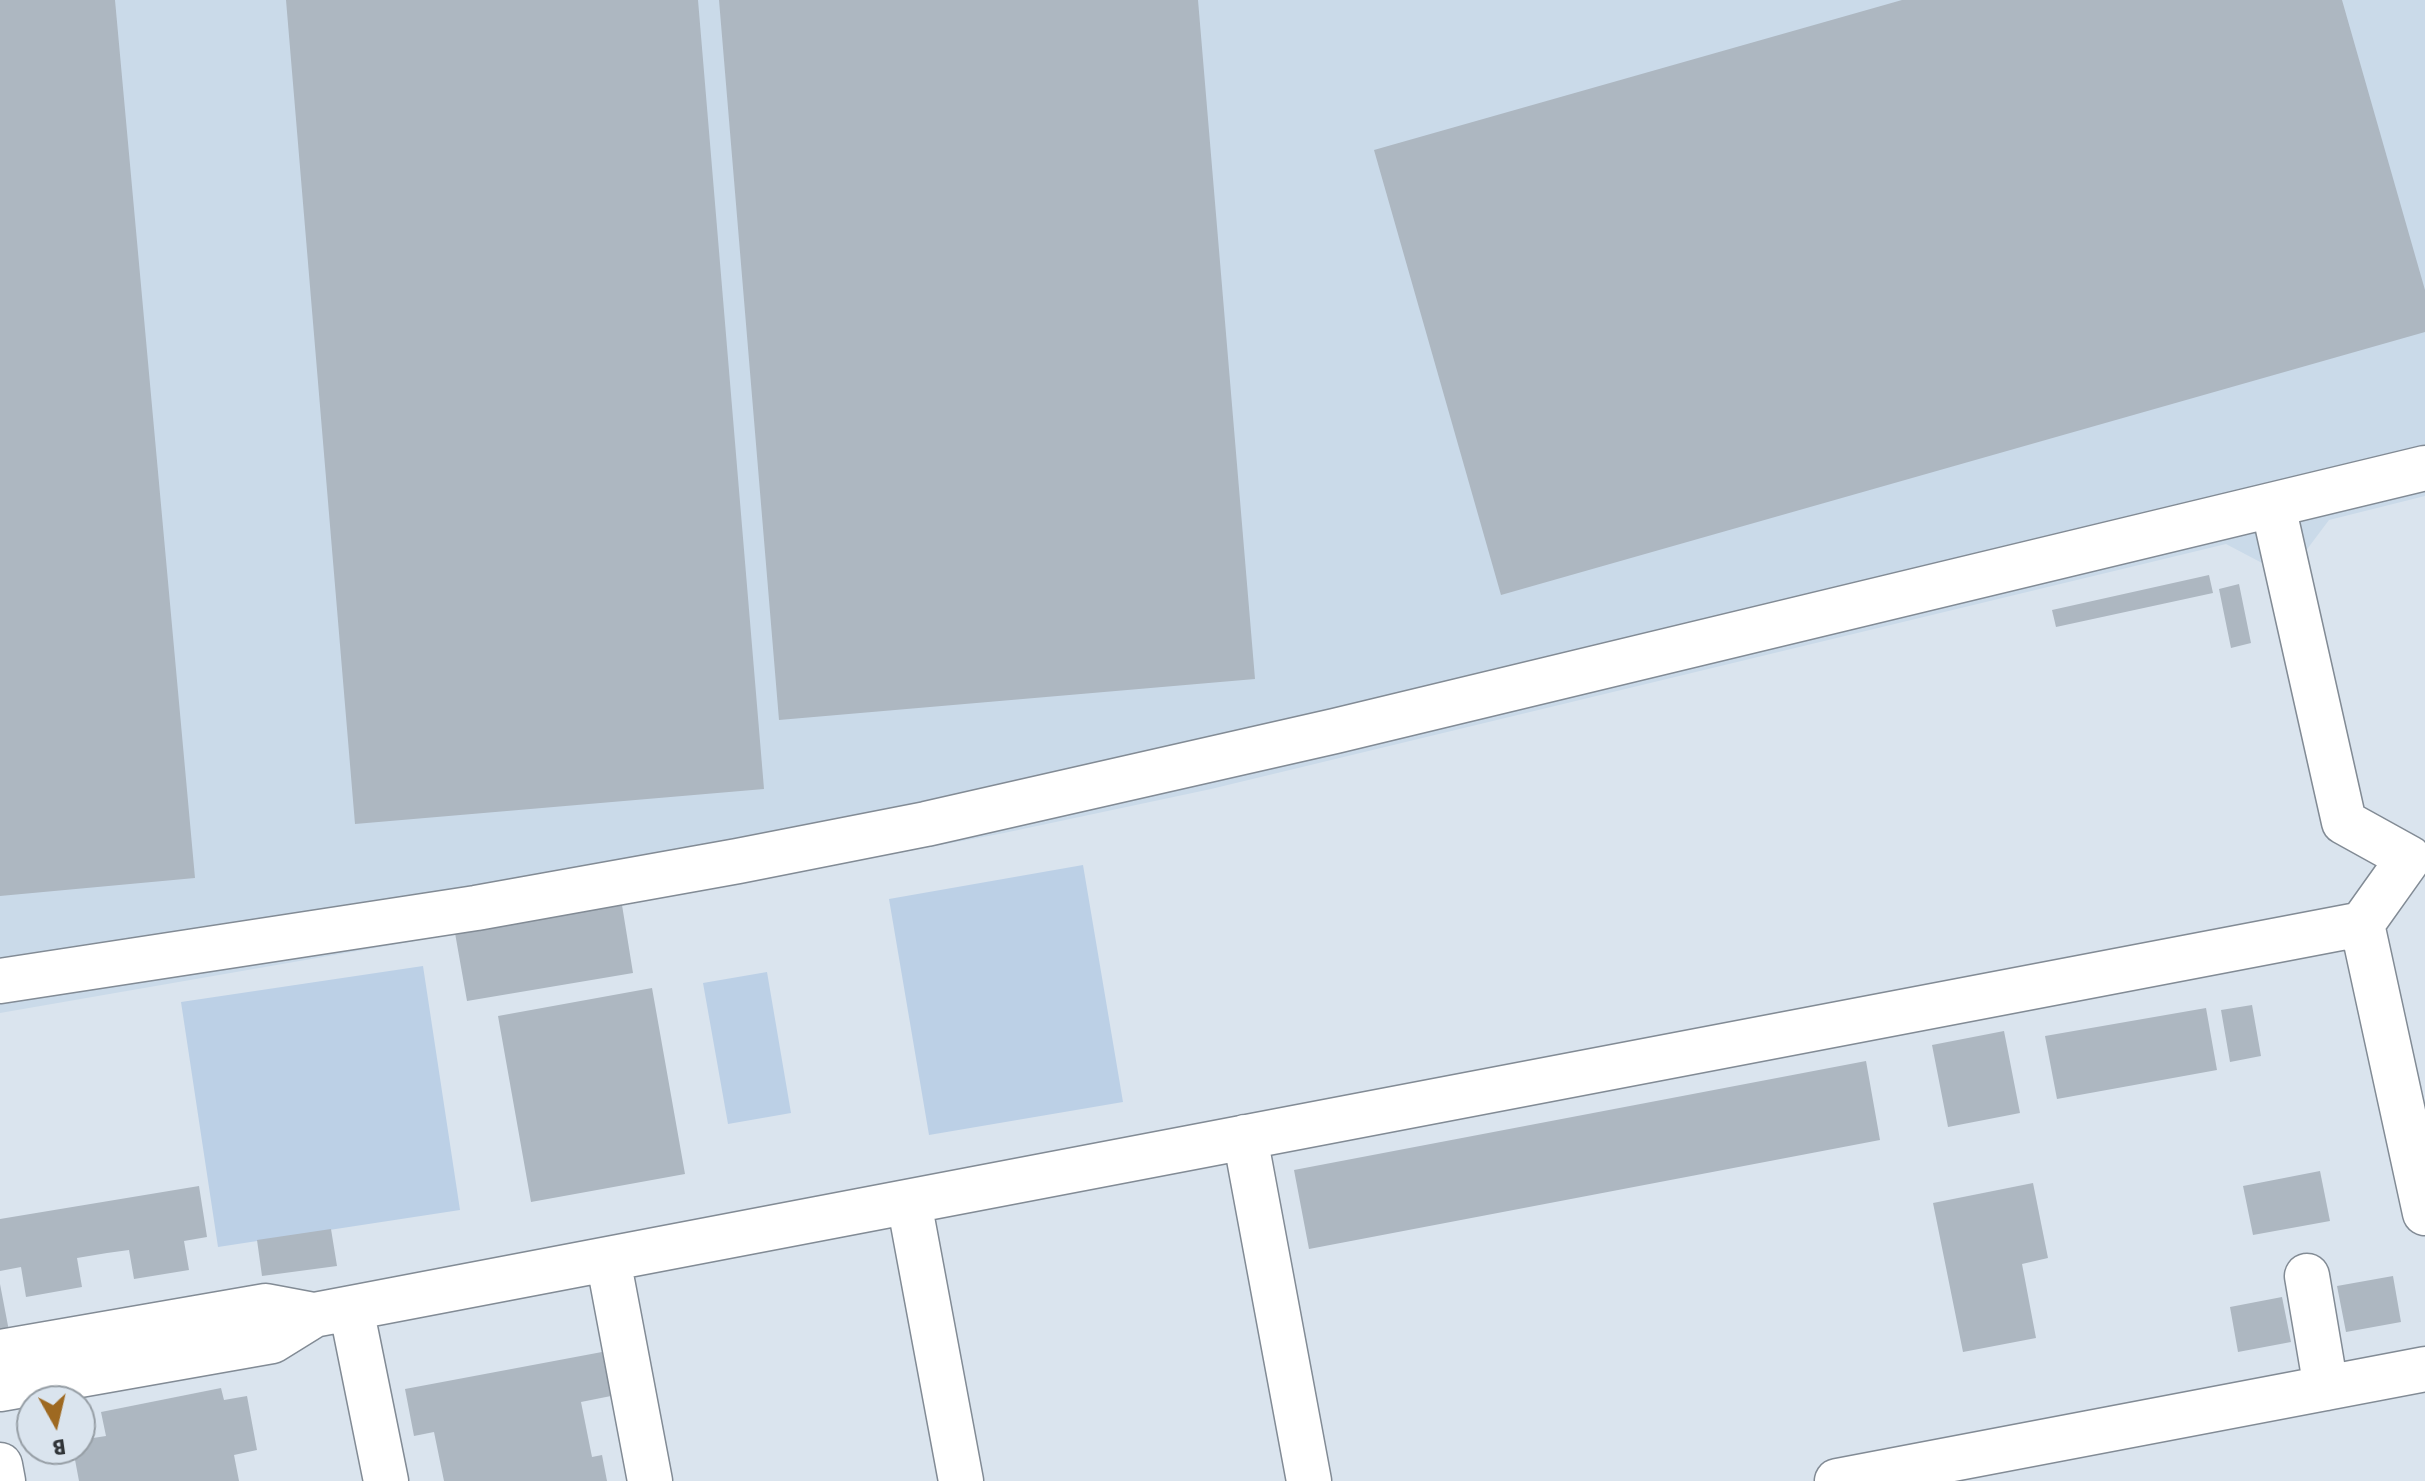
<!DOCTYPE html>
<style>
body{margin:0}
#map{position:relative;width:2425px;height:1481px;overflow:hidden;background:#dae4ee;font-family:"Fira Sans Condensed",sans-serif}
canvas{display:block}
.north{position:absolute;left:16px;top:1385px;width:80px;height:80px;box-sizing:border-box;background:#dae4ee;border:2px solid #969ea5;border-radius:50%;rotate:172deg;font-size:22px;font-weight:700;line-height:32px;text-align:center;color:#303438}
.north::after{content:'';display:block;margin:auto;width:28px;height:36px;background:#9e6921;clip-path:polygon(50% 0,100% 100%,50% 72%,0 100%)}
</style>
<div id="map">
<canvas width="2425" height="1481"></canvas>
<div class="north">B</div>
</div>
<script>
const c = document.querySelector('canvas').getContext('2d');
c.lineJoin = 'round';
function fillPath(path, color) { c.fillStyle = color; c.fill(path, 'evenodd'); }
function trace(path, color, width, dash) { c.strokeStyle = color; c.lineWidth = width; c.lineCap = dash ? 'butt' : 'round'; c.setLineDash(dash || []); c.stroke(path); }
const built = new Path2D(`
 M0,0H2425V496L2329,520L2302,556L2264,564L2226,544L1211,789L1004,833L622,905L0,1013Z`);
const green = new Path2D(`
 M1083,865L1123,1102L929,1135L889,899Z
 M423,966L460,1210L218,1247L181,1002Z
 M767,972L791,1113L728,1124L703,983Z`);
const building = new Path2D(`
 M0,0H115L195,878L0,896Z
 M286,0H698L764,789L355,824Z
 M719,0H1198L1255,679L779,720Z
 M1902,0H2342L2425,290V332L1501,595L1374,150Z
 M2209,575L2213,593L2056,627L2052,610Z
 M2239,584L2251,643L2231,648L2219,589Z
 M622,905L633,973L467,1001L455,933Z
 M652,988L685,1174L531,1202L498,1016Z
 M2252,1005L2261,1056L2230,1062L2221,1010Z
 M2206,1008L2217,1070L2057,1099L2045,1036Z
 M2004,1031L2020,1113L1948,1127L1932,1045Z
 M1866,1061L1880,1140L1309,1249L1294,1170Z
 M2320,1171L2330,1221L2253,1235L2243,1186Z
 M2033,1183L2048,1258L2022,1264L2036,1338L1963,1352L1933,1203Z
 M199,1186L207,1237L184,1241L189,1270L134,1279L129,1250L107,1253L77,1258L82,1287L26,1297L21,1267L0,1271V1219Z
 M331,1229L337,1266L262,1276L257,1240Z
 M2393,1276L2401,1322L2346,1332L2337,1286Z
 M0,1284L9,1331L0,1333Z
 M2282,1297L2291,1342L2238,1352L2230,1307Z
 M602,1352L611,1396L581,1402L592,1457L602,1455L607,1481H444L434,1432L414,1436L405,1389Z
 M221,1388L224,1400L247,1396L257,1450L234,1455L239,1481H79L73,1449H80V1440L106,1436L101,1412Z`);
const minor = new Path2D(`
 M2362,924L2425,1213
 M0,981L476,908L738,861L926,824L1335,731L2425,468
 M1245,1137L1309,1481
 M909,1202L961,1481
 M608,1259L650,1481
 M2307,1276L2326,1388
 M351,1308L386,1481
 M0,1352L266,1306L314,1315
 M0,1389L272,1341L314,1315L351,1308L2362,924L2409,858L2344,822L2273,506
 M0,1465L3,1481
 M1837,1481L2425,1369`);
fillPath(built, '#cadae9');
fillPath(green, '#bcd0e6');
fillPath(building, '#adb7c1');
trace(minor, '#828b95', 47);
trace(minor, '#fff', 44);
</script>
